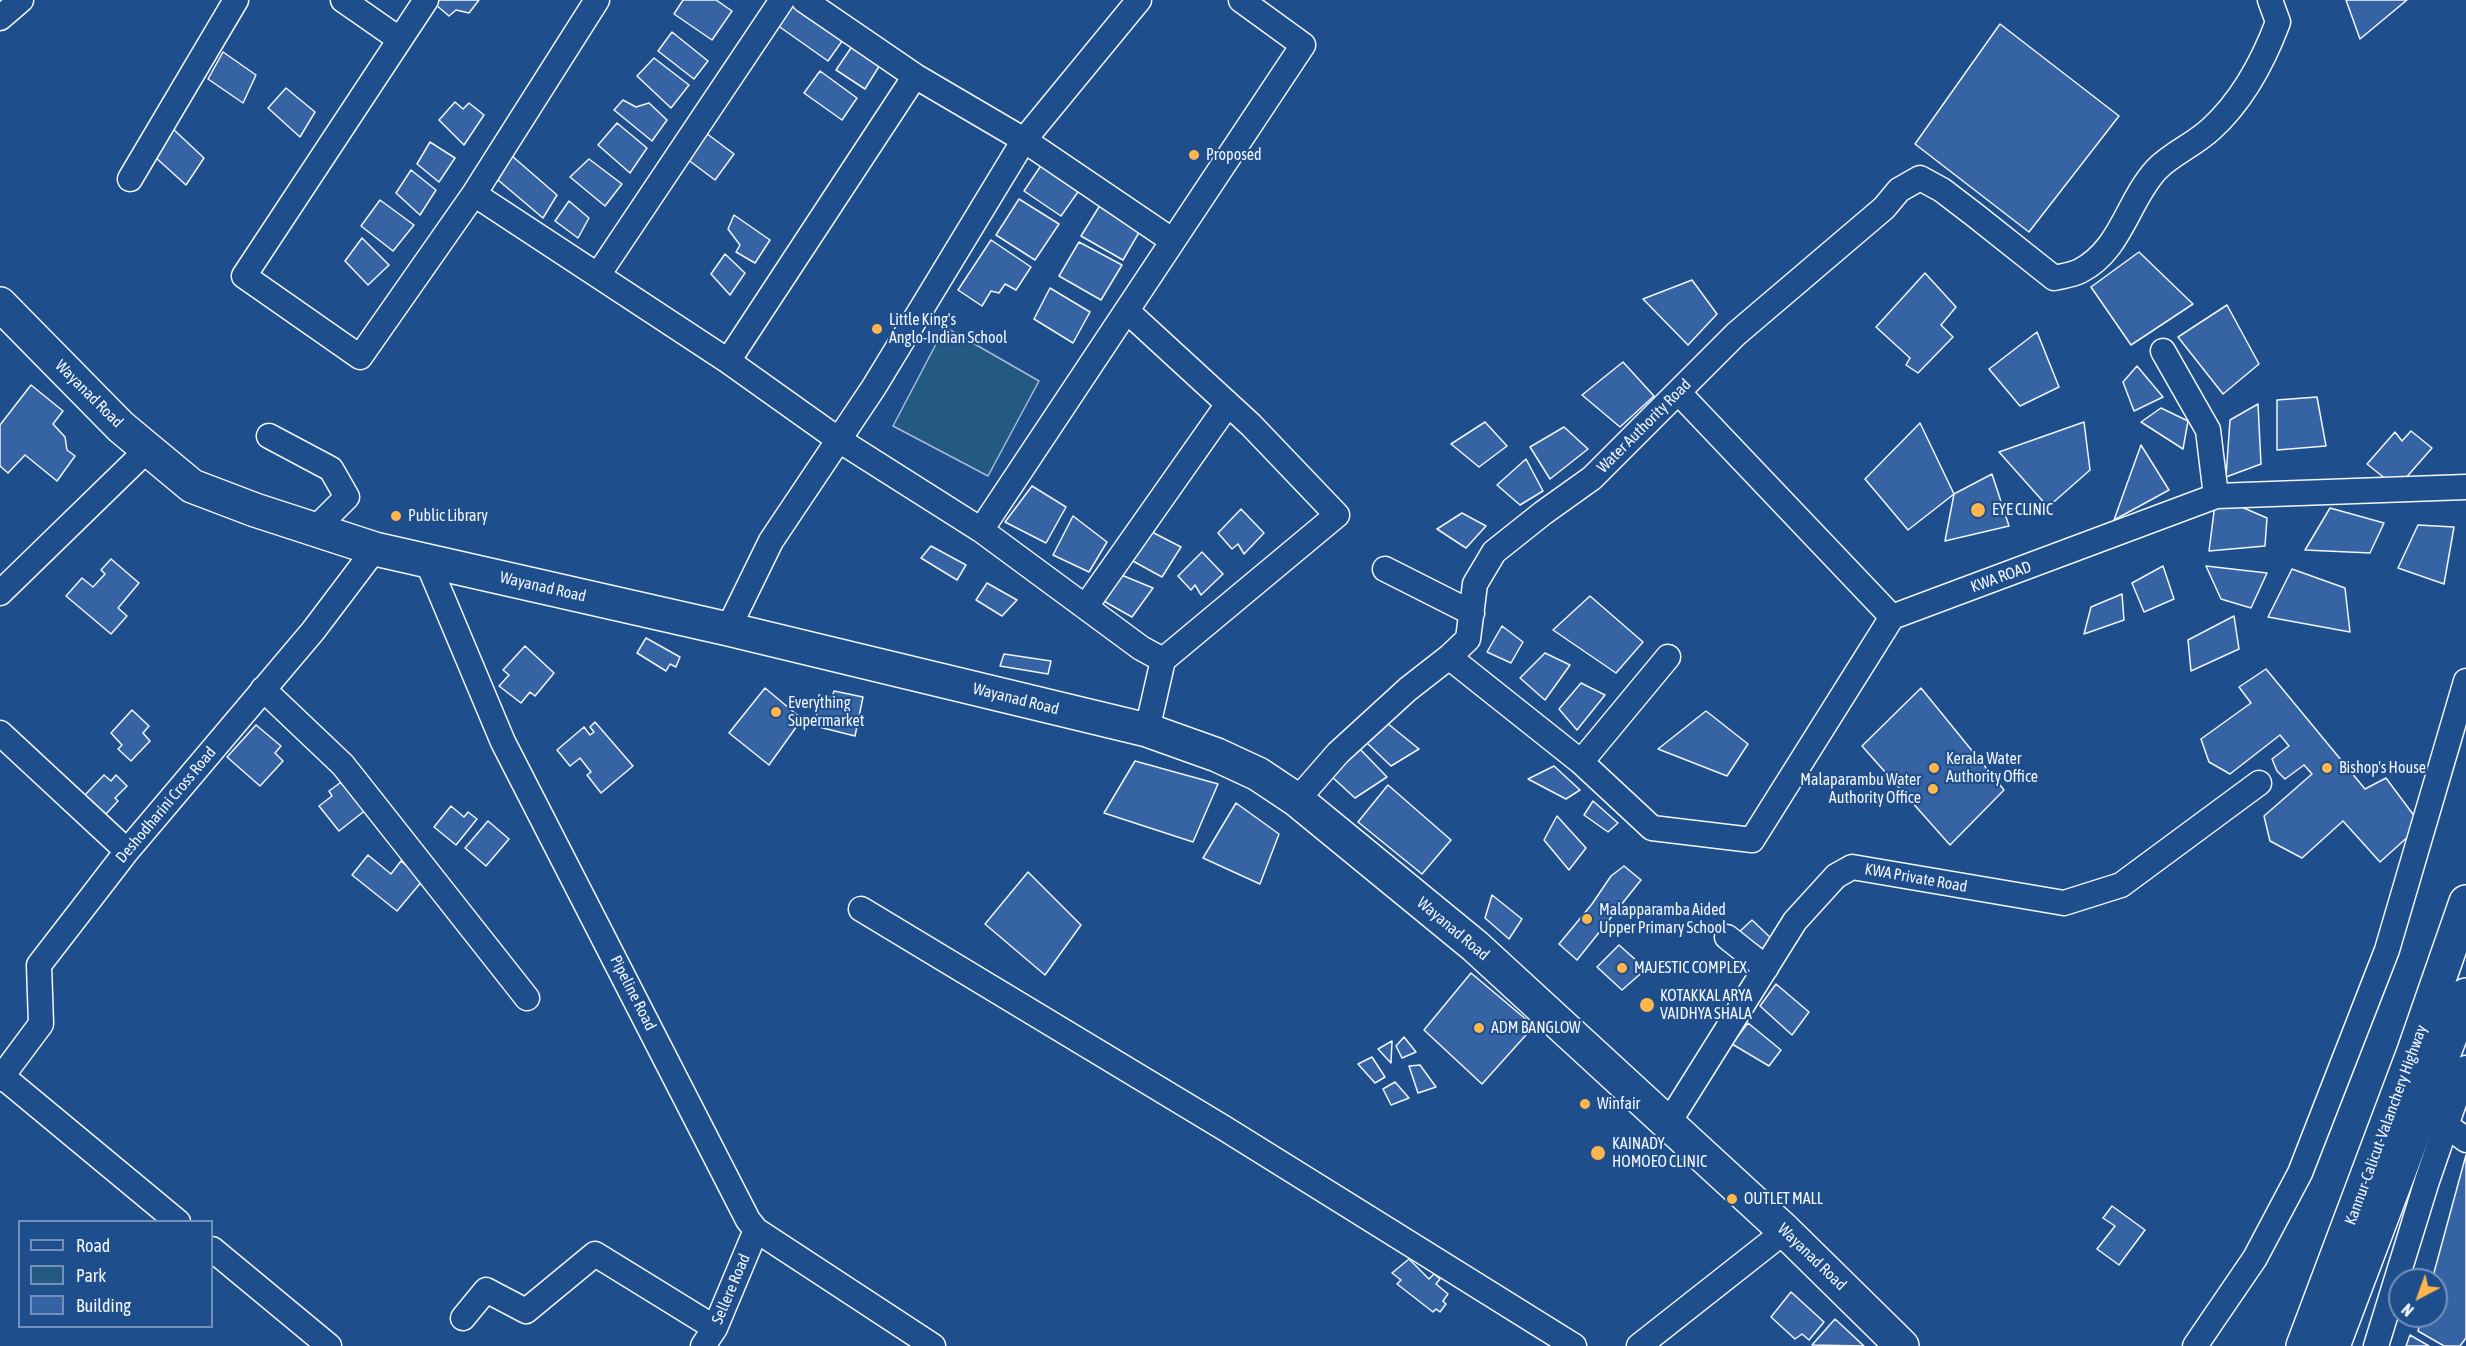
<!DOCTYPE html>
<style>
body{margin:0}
#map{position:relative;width:2466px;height:1346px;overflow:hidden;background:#1f4e8c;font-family:"Asap Condensed",sans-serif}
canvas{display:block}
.legend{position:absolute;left:18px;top:1220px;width:195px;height:108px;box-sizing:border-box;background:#1f4e8c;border:2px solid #7391ba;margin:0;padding:8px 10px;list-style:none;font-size:18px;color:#f2f6ff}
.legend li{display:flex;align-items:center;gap:12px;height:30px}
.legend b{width:30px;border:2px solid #7391ba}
.north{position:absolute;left:2388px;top:1268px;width:60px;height:60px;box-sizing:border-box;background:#1f4e8c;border:2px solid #7391ba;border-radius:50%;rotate:221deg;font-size:16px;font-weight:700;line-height:24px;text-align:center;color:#f2f6ff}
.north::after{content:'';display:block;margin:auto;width:21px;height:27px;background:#ffb74d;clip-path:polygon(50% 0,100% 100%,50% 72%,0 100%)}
</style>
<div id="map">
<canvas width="2466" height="1346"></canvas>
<ul class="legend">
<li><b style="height:8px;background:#1f4e8c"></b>Road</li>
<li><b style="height:16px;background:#245a82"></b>Park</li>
<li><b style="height:16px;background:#3563a3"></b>Building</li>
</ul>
<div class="north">N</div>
</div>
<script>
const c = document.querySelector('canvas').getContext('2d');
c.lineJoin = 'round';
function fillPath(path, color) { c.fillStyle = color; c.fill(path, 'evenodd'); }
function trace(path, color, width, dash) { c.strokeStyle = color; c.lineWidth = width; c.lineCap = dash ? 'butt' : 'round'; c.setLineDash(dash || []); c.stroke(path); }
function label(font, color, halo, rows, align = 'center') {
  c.font = font + ' "Asap Condensed",sans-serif'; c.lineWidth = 4.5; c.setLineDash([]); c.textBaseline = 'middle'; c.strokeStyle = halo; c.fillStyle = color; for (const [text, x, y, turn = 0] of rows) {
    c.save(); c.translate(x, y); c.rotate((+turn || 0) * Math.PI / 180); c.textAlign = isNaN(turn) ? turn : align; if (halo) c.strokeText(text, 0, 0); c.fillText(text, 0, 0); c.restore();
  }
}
const green = new Path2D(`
 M945,327L1039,381L988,476L893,426Z`);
const building = new Path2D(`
 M438,0H479L469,13L456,10L449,16L435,4Z
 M683,0H716L732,11L712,40L674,14Z
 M2346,0H2407L2360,39Z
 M795,1L845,37L828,61L777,25Z
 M2000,24L2119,116L2029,232L1915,144Z
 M672,32L708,61L694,79L658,51Z
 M855,42L883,60L865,89L836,70Z
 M223,52L256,75L243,103L208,79Z
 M654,58L689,85L671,108L637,76Z
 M820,71L857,98L842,120L804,93Z
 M286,88L315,112L300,137L268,108Z
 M623,100L636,107L649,103L667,120L652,141L614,110Z
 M455,102L463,109L469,103L484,115L464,145L439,120Z
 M617,123L647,148L630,173L598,145Z
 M172,128L204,158L186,185L155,157Z
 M706,133L734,154L715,180L687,159Z
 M430,142L455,158L439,182L417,164Z
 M512,156L557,195L543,218L498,180Z
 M589,159L622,184L605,206L570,177Z
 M1042,164L1080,189L1061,216L1024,191Z
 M411,170L436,190L420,215L396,193Z
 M1019,199L1059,224L1035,260L996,235Z
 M380,200L414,225L393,251L361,226Z
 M569,201L589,218L578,238L555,221Z
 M1102,202L1141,229L1123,260L1081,236Z
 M734,215L770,240L755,263L736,252L740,245L728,229Z
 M362,238L389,265L368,285L345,261Z
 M991,240L1031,267L1016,290L1005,284L999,293L991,291L982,306L958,290Z
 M1079,242L1122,265L1101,300L1059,276Z
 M2139,252L2193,304L2131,345L2091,287Z
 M725,254L745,273L730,295L711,274Z
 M1925,273L1956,307L1941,325L1953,337L1918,373L1906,365L1910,358L1876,327Z
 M1692,280L1717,314L1688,345L1643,299Z
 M1050,288L1090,312L1073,343L1034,319Z
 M2227,305L2259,364L2223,394L2178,337Z
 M2037,332L2059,387L2020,406L1989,369Z
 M1623,362L1654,396L1620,427L1582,395Z
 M2137,366L2163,397L2134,411L2123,382Z
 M31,385L63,411L53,424L65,437L67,450L75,456L57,481L25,455L8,473L0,466V425Z
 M2317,397L2326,446L2277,450V400Z
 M2258,404L2261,464L2226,477L2230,420Z
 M2161,408L2188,421L2183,449L2141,422Z
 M1485,422L1507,446L1479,467L1451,444Z
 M2084,422L2090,470L2048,507L1999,452Z
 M1920,423L1954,494L1908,530L1865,479Z
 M1564,427L1588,449L1550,479L1530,447Z
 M2411,431L2432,448L2397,488L2367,464L2395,432L2402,441Z
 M2141,445L2169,490L2114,520Z
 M1526,459L1543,491L1520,505L1497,485Z
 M1992,474L2009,526L1945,541L1954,494Z
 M1032,486L1066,507L1046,543L1005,522Z
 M2216,496L2267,518L2265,546L2209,551Z
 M2330,508L2384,523L2370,553L2305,550Z
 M1241,509L1264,533L1244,554L1238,544L1232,549L1218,533Z
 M1462,513L1486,526L1466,548L1437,529Z
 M1073,516L1107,542L1089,572L1053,555Z
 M2418,525L2454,527L2444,584L2398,568Z
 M1150,531L1181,547L1162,577L1131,560Z
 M931,546L966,565L957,580L921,558Z
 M1202,552L1223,574L1201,595L1195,585L1191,590L1178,576Z
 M111,559L139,583L118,608L127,616L111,634L66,596L82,578L93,587L105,574L101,570Z
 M2163,566L2174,599L2144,612L2132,583Z
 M2206,566L2267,573L2251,608L2221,599Z
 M2292,569L2345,588L2350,632L2268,617Z
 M1119,574L1153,588L1132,617L1100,599Z
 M987,583L1017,600L1002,616L976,600Z
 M2122,594L2124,620L2084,634L2091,607Z
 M1590,596L1643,642L1616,673L1553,630Z
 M2234,616L2239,649L2191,671L2188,640Z
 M1502,626L1523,642L1511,663L1487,652Z
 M646,638L680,657L676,667L670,664L666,671L637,653Z
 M525,646L554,673L535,696L530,692L521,703L499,686L509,675L503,670Z
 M1545,653L1570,665L1545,700L1520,678Z
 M1004,654L1051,661L1048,674L1000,666Z
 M2266,669L2365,789L2386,778L2421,825L2380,862L2343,821L2302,858L2270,841L2264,816L2312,774L2304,765L2285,779L2277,771L2272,759L2289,746L2280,735L2230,774L2209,762L2201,739L2251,703L2239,687Z
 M1581,683L1605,695L1577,730L1559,709Z
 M765,688L802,719L769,765L729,733Z
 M1921,688L2004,790L1950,845L1862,746Z
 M834,691L863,697L855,736L815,726L819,695L832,698Z
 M132,710L149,726L143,733L150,741L131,761L118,749L122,745L111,733Z
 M1706,711L1748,744L1727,776L1658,749Z
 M595,722L633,766L601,793L587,775L591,772L580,758L570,766L557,750L584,727L590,735L594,732L590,727Z
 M1387,723L1419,749L1391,766L1367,743Z
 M256,725L281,746L275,753L283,761L260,786L227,757Z
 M1359,748L1387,777L1355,798L1331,776Z
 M1135,761L1218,784L1193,842L1104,813Z
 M1554,766L1580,790L1566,799L1528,779Z
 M104,775L111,781L116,775L127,786L115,798L118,801L106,814L85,795Z
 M344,780L367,809L339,831L319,806L332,796L329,791Z
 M1388,785L1451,840L1422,874L1358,822Z
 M1593,801L1618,823L1608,832L1584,815Z
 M1236,803L1279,834L1260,884L1203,858Z
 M451,806L464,817L468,812L477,819L456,845L434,827Z
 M1557,816L1586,848L1569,870L1544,840Z
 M488,821L509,839L486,866L465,848Z
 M368,855L391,874L401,861L423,880L397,911L352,875Z
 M1624,866L1641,880L1577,960L1559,944L1592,904L1611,876Z
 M1028,872L1081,925L1045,975L985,924Z
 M1492,895L1522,919L1509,939L1485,918Z
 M1752,920L1773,940L1766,951L1738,933Z
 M1619,945L1646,969L1622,990L1597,967Z
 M1471,973L1534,1026L1482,1084L1424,1030Z
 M1776,984L1809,1012L1792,1035L1760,1006Z
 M1748,1023L1781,1050L1769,1066L1732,1044Z
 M1404,1037L1416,1052L1402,1058L1396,1046Z
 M1392,1041L1391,1063L1378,1049Z
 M1372,1057L1385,1077L1375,1083L1358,1064Z
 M1420,1065L1436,1087L1418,1093L1409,1066Z
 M1395,1082L1409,1098L1391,1105L1383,1089Z
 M2466,1155V1338L2460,1346H2444L2418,1331L2422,1316H2436V1280H2432Z
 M2112,1206L2145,1230L2119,1265L2097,1249L2115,1226L2103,1218Z
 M1409,1259L1429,1279L1434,1274L1440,1279L1436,1284L1448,1294L1443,1301L1446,1304L1440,1312L1436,1309L1433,1312L1397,1284L1401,1280L1392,1273Z
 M1791,1292L1824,1322L1809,1340L1802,1334L1795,1339L1771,1317Z
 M1835,1319L1864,1346L1812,1345Z
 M2410,1335L2429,1346H2406Z`);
const minor = new Path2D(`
 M343,0L399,39
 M426,0L244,276L360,357L474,194L597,0
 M804,0L915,76L1024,140L1173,241
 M0,18L21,0
 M130,179L236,0
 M474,194L728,361L839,440L981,530L1141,648L1163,660L1147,730
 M598,275L782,0
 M1127,311L1251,425L1337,515L1163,660
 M2163,351L2208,430L2216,496
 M728,361L915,76
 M1678,392L1892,617
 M269,436L331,469L347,497L315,529
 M981,530L1303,45L1241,0
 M427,561L503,742L748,1220L756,1230L933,1346
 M1385,569L1472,613
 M0,593L148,449
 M1086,606L1228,404
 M728,629L771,541L874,387L1024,140L1139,0
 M1449,657L1581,762L1652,828L1752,840L1892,617L2216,496L2466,487
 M263,689L343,765L527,998
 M0,733L127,851
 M1581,762L1668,657
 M1297,800L1338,753L1408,689L1449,657L1468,639L1475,584L1494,552L1543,513L1592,478L1736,334L1884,208L1899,190L1920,178L1942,190L1976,216L2054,278C2062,276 2072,275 2080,271C2121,250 2127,202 2156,170C2171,154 2194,145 2211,129C2243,100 2263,62 2278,22L2270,0
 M861,909L1224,1128L1574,1346
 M1727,937L1766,968
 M2,1076L178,1222
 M0,1079L41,1024L39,965L127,851L313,631L375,549
 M1669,1122L1795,921L1836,876L1852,867L2064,903L2121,885L2259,783
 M2446,1125L2466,1140
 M212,1249L329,1346
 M463,1318L486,1290L526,1311L595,1254L715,1328
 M703,1346L715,1328L756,1230
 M1639,1346L1785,1231
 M2195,1346L2255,1258L2300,1173L2387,950L2466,681
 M2376,1346L2427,1181L2466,1068`);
const highway = new Path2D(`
 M0,304L121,427L192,486L255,510L375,549L728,629L1147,730L1217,755L1258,774L1297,800L1475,946L1785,1231L1902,1346
 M2303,1346L2414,1051L2466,902
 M2333,1346L2466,995`);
const markers = [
 [1194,155,6,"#ffb74d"],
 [877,329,6,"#ffb74d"],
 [1978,510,8,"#ffb74d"],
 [396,516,6,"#ffb74d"],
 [776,712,6,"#ffb74d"],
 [1934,768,6,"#ffb74d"],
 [2327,768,6,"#ffb74d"],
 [1933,789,6,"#ffb74d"],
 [1587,919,6,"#ffb74d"],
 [1622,968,6,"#ffb74d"],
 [1647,1005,8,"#ffb74d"],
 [1479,1028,6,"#ffb74d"],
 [1585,1104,6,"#ffb74d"],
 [1598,1153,8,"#ffb74d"],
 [1732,1199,6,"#ffb74d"]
];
const poiNames = [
 ["Proposed",1206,155],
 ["Little King's",889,320],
 ["Anglo-Indian School",889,338],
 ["EYE CLINIC",1992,510],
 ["Public Library",408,516],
 ["Everything",788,703],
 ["Supermarket",788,721],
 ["Kerala Water",1946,759],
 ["Authority Office",1946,777],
 ["Bishop's House",2339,768],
 ["Malaparambu Water",1921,780,"right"],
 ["Authority Office",1921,798,"right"],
 ["Malapparamba Aided",1599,910],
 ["Upper Primary School",1599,928],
 ["MAJESTIC COMPLEX",1634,968],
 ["KOTAKKAL ARYA",1660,996],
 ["VAIDHYA SHALA",1660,1014],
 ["ADM BANGLOW",1491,1028],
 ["Winfair",1597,1104],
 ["KAINADY",1612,1144],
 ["HOMOEO CLINIC",1612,1162],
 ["OUTLET MALL",1744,1199]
];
const streetNames = [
 ["Wayanad Road",89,394,45],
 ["Water Authority Road",1644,426,-45],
 ["KWA ROAD",2001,577,-20],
 ["Wayanad Road",543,587,13],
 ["Wayanad Road",1016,699,14],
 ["Deshodharini Cross Road",166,805,-50],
 ["KWA Private Road",1916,878,10],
 ["Wayanad Road",1453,929,40],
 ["Pipeline Road",633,993,63],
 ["Kannur-Calicut-Valanchery Highway",2386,1125,-70],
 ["Wayanad Road",1812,1257,44],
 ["Sellere Road",731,1289,-67]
];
fillPath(green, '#245a82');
trace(green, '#a8bbd7', 1.5);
fillPath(building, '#3563a3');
trace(building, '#f2f6ff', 1.5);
trace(minor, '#f2f6ff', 27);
trace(highway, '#f2f6ff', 36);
trace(minor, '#1f4e8c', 24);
trace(highway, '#1f4e8c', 33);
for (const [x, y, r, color] of markers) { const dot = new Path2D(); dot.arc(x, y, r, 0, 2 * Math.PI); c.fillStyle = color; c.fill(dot); trace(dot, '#1f4e8c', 2); }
label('16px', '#f2f6ff', '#1f4e8c', poiNames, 'left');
label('16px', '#f2f6ff', '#1f4e8c', streetNames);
</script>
